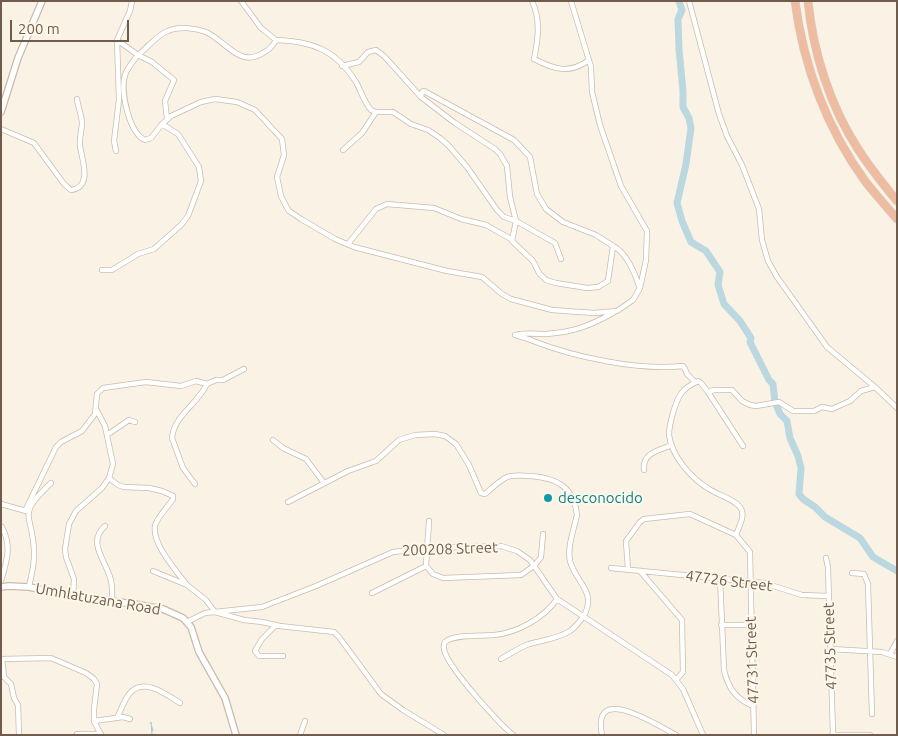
<!DOCTYPE html>
<style>
body{margin:0}
#map{position:relative;width:898px;height:736px;overflow:hidden;background:#faf3e5;font-family:Ubuntu,sans-serif}
canvas{display:block}
.frame{position:absolute;inset:0;border:2px solid #705c4c;pointer-events:none}
.scale{position:absolute;left:10px;top:20px;width:119px;height:22px;box-sizing:border-box;border:2px solid #705c4c;border-top:0;padding-left:6px;font-size:15px;line-height:18px;white-space:nowrap;color:#705c4c;-webkit-text-stroke:4px #fdf7ea;paint-order:stroke}
</style>
<div id="map">
<canvas width="898" height="736"></canvas>
<div class="frame"></div>
<div class="scale">200 m</div>
</div>
<script>
const c = document.querySelector('canvas').getContext('2d');
c.lineJoin = 'round';
function trace(path, color, width, dash) { c.strokeStyle = color; c.lineWidth = width; c.lineCap = dash ? 'butt' : 'round'; c.setLineDash(dash || []); c.stroke(path); }
function label(font, color, halo, rows, align = 'center') {
  c.font = font + ' Ubuntu,sans-serif'; c.lineWidth = 4; c.setLineDash([]); c.textBaseline = 'middle'; c.strokeStyle = halo; c.fillStyle = color; for (const [text, x, y, turn = 0] of rows) {
    c.save(); c.translate(x, y); c.rotate((+turn || 0) * Math.PI / 180); c.textAlign = isNaN(turn) ? turn : align; if (halo) c.strokeText(text, 0, 0); c.fillText(text, 0, 0); c.restore();
  }
}
const stream = new Path2D(`
 M151,723V722L152,735
 M152,727L153,731`);
const river = new Path2D(`
 M679,1L682,10L678,19L679,49L683,91V107L689,118L691,128L686,164L677,203L682,221L691,242L706,251L720,272L718,285L724,304L740,321L751,338L750,342L769,380L773,384L775,402L780,414L787,421L790,438L798,456L801,468L799,494L803,499L815,507L825,517L860,538L873,557L897,571`);
const minor = new Path2D(`
 M532,1C541,20 538,40 534,59C555,70 570,74 589,60
 M689,1L719,114L727,136L742,165L759,209L762,240L768,261L777,277L827,347L875,387L897,408
 M117,40L138,55C147,48 158,34 168,31C179,26 195,28 206,32C226,41 239,68 263,53C269,50 273,46 276,40L261,28L241,1
 M276,40C312,41 336,50 356,82C361,91 364,102 371,110L376,112H393L411,124L428,130L440,138L449,146L467,167L497,210L504,217L516,221L512,241L533,261L539,273L546,280L556,283L587,288L598,287L608,281L613,246C626,252 635,273 639,286
 M342,66L359,62L368,52L376,50L384,56L421,97L455,123L495,149L500,154L507,166L510,197L516,221L555,243L561,259
 M421,97L422,92L424,91L514,140L530,157L537,194L546,209L563,222L596,235L613,246
 M162,124L171,116L201,102L215,99L237,102L255,110L282,139L284,155L277,177L281,196L286,206L289,211L301,219L335,239L354,247L447,271L482,277L502,294L511,299L552,310L594,313L617,311L633,300L640,288L646,260L647,231L621,186L600,125L592,92L591,67L571,1
 M1,129L34,143L64,184L71,190C93,187 82,160 80,146C79,138 82,130 82,122C81,114 78,106 77,99
 M343,150L362,133L376,112
 M116,151L114,141L119,100L117,40L130,11L132,1
 M348,244L376,209L387,204L434,208L461,219L486,225L511,239
 M102,270H112L138,254L154,249L181,225L188,216L194,200L201,181L199,167L178,134L162,124L151,138L145,140C129,133 120,91 125,75C128,67 133,61 138,55L152,62L174,80L165,101L167,119
 M613,313C589,326 574,332 546,334C536,334 524,332 515,335C520,337 527,338 533,341C574,357 639,371 683,366L685,369L687,374L695,382
 M708,392L743,446
 M107,435L129,420L135,422
 M273,440L283,448L306,459L324,483
 M644,470C642,453 659,450 672,445
 M109,478L118,485L124,487L149,488L162,491L173,496V499C168,507 157,517 155,526C152,544 176,570 186,584
 M195,484L183,468L172,438C174,415 198,404 207,384
 M288,502L348,471L376,461L399,440L415,435L435,434L445,436L456,444L469,465L481,493L485,494C492,488 499,481 507,477C515,474 523,476 531,476C557,478 574,487 577,515C574,529 567,547 570,561C575,581 596,591 585,614C581,620 576,627 570,631C557,639 543,640 529,644C520,647 510,654 501,659
 M1,504L26,511
 M25,511L56,447L61,442L82,431L95,414L97,394L103,388L146,382L181,386L196,381L207,384L216,380H223L244,369
 M429,521L426,566L433,574L443,578L521,575L535,565L541,557L543,534
 M105,526C87,542 105,560 110,577C113,585 112,593 112,602
 M826,558L828,567L833,735
 M611,568L764,583L802,595L828,596
 M628,570L626,541L640,522L644,519L690,514L736,535
 M153,571L187,585L206,600L215,612L244,620L262,622L280,626L334,632L339,637L381,694L403,710L444,735
 M640,571L682,620L683,672L676,680
 M852,573L864,574L868,584L872,714
 M720,578L724,670C728,688 736,699 753,706
 M1,581C7,560 12,547 2,527
 M29,587C31,576 35,563 34,552C33,512 15,517 51,483
 M372,593L426,566
 M73,596L74,579L66,557L65,549L69,524L76,511L102,488L109,478L113,464L105,426L96,409
 M187,622L205,613L262,607L316,586L393,552L427,548L501,546L517,551L530,560L557,599L672,675L683,689L703,735
 M276,625L262,639L255,651L259,656H283
 M721,625H751
 M831,649L882,652L897,657
 M890,654L897,641
 M1,659L51,658L86,673L94,679L97,684L94,709V721L101,735
 M2,659L4,677L11,684L14,698L18,705L19,735
 M117,718C121,710 124,700 130,693C144,677 167,695 180,703
 M94,721L123,717L130,719
 M77,734H101
 M300,735L305,721
 M513,735C498,722 447,667 444,649C443,646 444,645 445,642C454,634 482,636 494,635C517,633 544,618 557,599
 M602,735C591,682 657,725 676,735
 M754,735L750,552L736,535C739,526 747,514 739,506C732,498 718,495 709,489C691,478 672,457 669,435C669,428 671,420 673,413C678,396 681,389 698,381L701,383L708,392L714,390H732L742,401L750,405L756,406L779,402L793,411H814L822,407L832,409L850,401L861,391L875,387
 M832,735H870`);
const tertiary = new Path2D(`
 M1,112L18,58L42,1
 M1,587L9,586L29,587L73,596L134,604L163,609L183,618L191,627L199,652L225,698L236,735`);
const motorway = new Path2D(`
 M795,1C803,65 827,129 865,181C875,194 886,206 897,219
 M808,1C813,52 830,106 858,149C870,168 883,184 897,201`);
const markers = [
 [548,498,5,"#0f9aa8"]
];
const cultureNames = [
 ["desconocido",558,498]
];
const streetNames = [
 ["200208 Street",450,549,-2],
 ["47726 Street",729,581,7],
 ["Umhlatuzana Road",98,599,10],
 ["47735 Street",830,646,-92],
 ["47731 Street",752,660,-92]
];
trace(stream, '#a2c6d2', 1);
trace(river, '#bbd8e1', 7);
trace(minor, '#cabcac', 6);
trace(tertiary, '#cabcac', 8);
trace(motorway, '#d7d1cd', 9);
trace(minor, '#fff', 4.5);
trace(tertiary, '#fff', 5.5);
trace(motorway, '#eebca1', 8);
for (const [x, y, r, color] of markers) { const dot = new Path2D(); dot.arc(x, y, r, 0, 2 * Math.PI); c.fillStyle = color; c.fill(dot); trace(dot, '#fdf7ea', 2); }
label('15px', '#0d838f', '#fdf7ea', cultureNames, 'left');
label('15px', '#705c4c', '#fdf7ea', streetNames);
</script>
